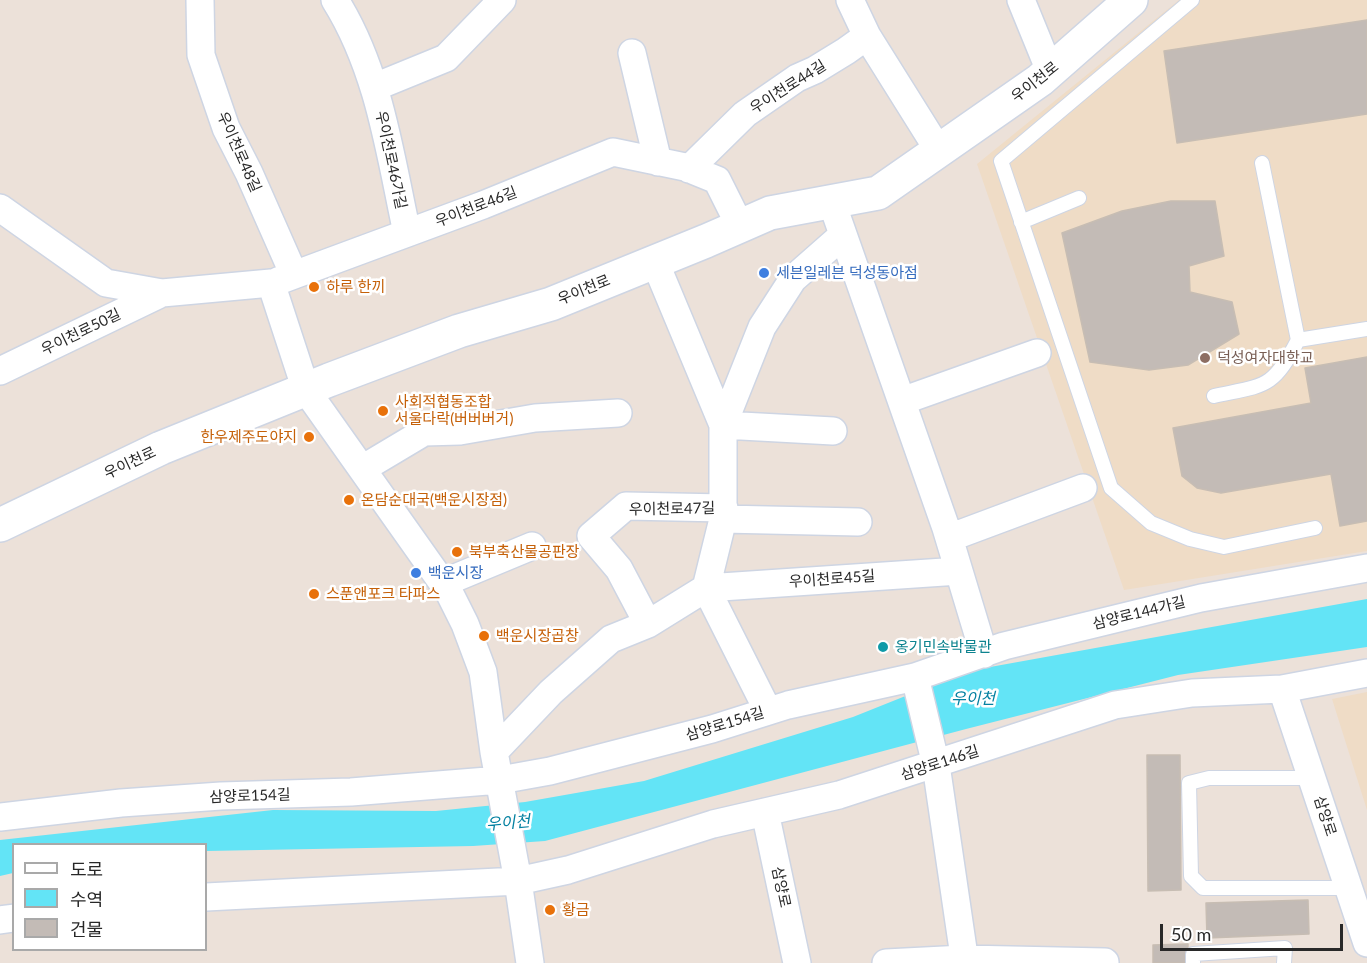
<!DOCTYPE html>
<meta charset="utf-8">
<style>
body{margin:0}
#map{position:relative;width:1367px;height:963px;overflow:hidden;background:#ece1d9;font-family:Lato,"Noto Sans KR",sans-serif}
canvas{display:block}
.legend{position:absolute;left:12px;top:843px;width:195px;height:108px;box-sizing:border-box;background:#fff;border:2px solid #a9a9a9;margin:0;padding:8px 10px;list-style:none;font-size:18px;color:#282828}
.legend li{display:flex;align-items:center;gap:12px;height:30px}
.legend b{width:30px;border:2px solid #a9a9a9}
.scale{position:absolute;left:1160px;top:924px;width:183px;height:27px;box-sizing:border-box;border:3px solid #282828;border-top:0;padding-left:8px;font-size:18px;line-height:21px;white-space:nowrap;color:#282828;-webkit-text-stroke:4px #fff;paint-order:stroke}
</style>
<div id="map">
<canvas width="1367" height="963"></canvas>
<ul class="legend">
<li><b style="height:8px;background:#fff"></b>도로</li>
<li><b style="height:16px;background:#63e4f6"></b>수역</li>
<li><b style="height:16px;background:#c3bbb6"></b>건물</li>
</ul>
<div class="scale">50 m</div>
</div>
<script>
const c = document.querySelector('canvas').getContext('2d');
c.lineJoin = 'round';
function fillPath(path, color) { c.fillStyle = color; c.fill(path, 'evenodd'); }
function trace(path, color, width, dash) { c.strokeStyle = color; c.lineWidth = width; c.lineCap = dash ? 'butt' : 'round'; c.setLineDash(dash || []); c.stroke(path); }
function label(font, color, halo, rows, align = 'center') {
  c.font = font + ' Lato,"Noto Sans KR",sans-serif'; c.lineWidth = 5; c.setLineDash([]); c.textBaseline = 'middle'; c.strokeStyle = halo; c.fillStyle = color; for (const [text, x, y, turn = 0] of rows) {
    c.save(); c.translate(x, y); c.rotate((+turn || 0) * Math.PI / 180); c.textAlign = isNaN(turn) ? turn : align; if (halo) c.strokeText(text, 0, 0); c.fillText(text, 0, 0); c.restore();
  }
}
const education = new Path2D(`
 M1179,0H1367V551L1124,590L977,164Z
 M1367,692V810L1332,699Z`);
const water = new Path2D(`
 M1367,599V647L1178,675L966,729L545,841L473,846L206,851V844H14L13,873L0,876V840L273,810L436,811L525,802L644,781L853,717L968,671Z`);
const building = new Path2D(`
 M1367,20V114L1177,143L1164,51Z
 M1171,201H1215L1224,256L1189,266L1190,292L1232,302L1239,334L1188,365L1149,370L1090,362L1062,233L1122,211Z
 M1367,357V521L1340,526L1331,474L1221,493L1197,488L1182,476L1173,428L1311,403L1305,368Z
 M1147,755H1180L1181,890L1148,891Z
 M1308,900L1309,934L1207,938L1206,903Z
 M1188,944V963H1153V945Z`);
const service = new Path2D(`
 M1192,0L1001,161L1111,488L1151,523L1190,539L1224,547L1315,528
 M1262,163L1298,340
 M1021,222L1079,198
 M1214,396C1265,385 1273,389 1298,340L1367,329
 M1312,778H1209L1189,783L1191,876L1203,888H1349
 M1193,963V954L1285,948L1284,963`);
const minor = new Path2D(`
 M200,0L201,55L226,128L249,173L294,275L278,281
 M335,0C379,70 390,154 407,233
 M850,0L867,36L939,151
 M1021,0L1050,71
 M632,53L658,162
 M375,87L446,58L502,0
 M689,169L745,114L797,78L815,70L846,51L867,36
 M832,203L946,528L984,654
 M0,208L106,283L162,293L271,283L306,390L449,592L465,624L483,672L494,752L518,881L530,963
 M294,275L483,205L613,152L685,167L717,180L740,226
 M0,371L162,293
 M902,401L1037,353
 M833,431L723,425L762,327L793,279L843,235
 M362,469L424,432L460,431L535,418L618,413
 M723,519L858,522
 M949,538L1083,488
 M443,583L532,546
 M706,588L959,571
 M706,588L768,711
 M648,624L619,569L591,536L626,506L724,508
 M915,677L936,765L965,963
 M1282,689L1367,943
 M494,752L551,692L611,639L648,624L706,588L723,519V425L655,262
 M765,812L797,963
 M0,817L121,803L221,796L351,792L500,780L550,771L712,729L788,705L915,677L1004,646L1201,598L1367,568
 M206,897L518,881L568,870L713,824L839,795L1115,705L1192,693L1282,689L1367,673
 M0,920L14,918
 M886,963L964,959L1105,962`);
const tertiary = new Path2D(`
 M0,525L161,448L329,380L459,331L551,304L706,241L770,213L878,193L1040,80L1131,0`);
const markers = [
 [764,273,6,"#3f7fe0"],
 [314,287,6,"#e8710a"],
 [1205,358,6,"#8d6e63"],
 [383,411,6,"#e8710a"],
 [309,437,6,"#e8710a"],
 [349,500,6,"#e8710a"],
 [457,552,6,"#e8710a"],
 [416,573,6,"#3f7fe0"],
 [314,594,6,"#e8710a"],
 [484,636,6,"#e8710a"],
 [883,647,6,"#0f9aa8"],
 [550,910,6,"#e8710a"]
];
const streetNames = [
 ["우이천로",1035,82,-38],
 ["우이천로44길",788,87,-32],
 ["우이천로48길",239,152,66],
 ["우이천로46가길",391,160,78],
 ["우이천로46길",476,207,-21],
 ["우이천로",584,290,-22],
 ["우이천로50길",81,332,-26],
 ["우이천로",130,463,-25],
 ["우이천로47길",672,509,-1],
 ["우이천로45길",832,579,-4],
 ["삼양로144가길",1139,613,-14],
 ["삼양로154길",725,724,-17],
 ["삼양로146길",940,763,-18],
 ["삼양로154길",250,796,-2],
 ["삼양로",1325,816,72],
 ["삼양로",781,887,78]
];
const shopNames = [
 ["세븐일레븐 덕성동아점",776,273],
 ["백운시장",428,573]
];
const foodNames = [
 ["하루 한끼",326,287],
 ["사회적협동조합",395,402],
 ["서울다락(버버버거)",395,419],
 ["한우제주도야지",297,437,"right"],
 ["온담순대국(백운시장점)",361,500],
 ["북부축산물공판장",469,552],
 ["스푼앤포크 타파스",326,594],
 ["백운시장곱창",496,636],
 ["황금",562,910]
];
const educationNames = [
 ["덕성여자대학교",1217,358]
];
const cultureNames = [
 ["옹기민속박물관",895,647]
];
const waterNames = [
 ["우이천",973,699],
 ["우이천",508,823,-5]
];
fillPath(education, '#efdcc6');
fillPath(water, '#63e4f6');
fillPath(building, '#c3bbb6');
trace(building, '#c7bdb3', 1.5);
trace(service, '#ced5e3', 16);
trace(minor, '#ced5e3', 30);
trace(tertiary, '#ced5e3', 36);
trace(service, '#fff', 14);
trace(minor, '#fff', 27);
trace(tertiary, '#fff', 33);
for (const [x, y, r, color] of markers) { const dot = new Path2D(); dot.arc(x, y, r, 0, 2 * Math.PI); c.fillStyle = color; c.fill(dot); trace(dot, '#fff', 2); }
label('15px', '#282828', '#fff', streetNames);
label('15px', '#366cbe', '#fff', shopNames, 'left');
label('15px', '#c56008', '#fff', foodNames, 'left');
label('15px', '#785e54', '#fff', educationNames, 'left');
label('15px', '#0d838f', '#fff', cultureNames, 'left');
label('italic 16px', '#0481a1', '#fff', waterNames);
</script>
